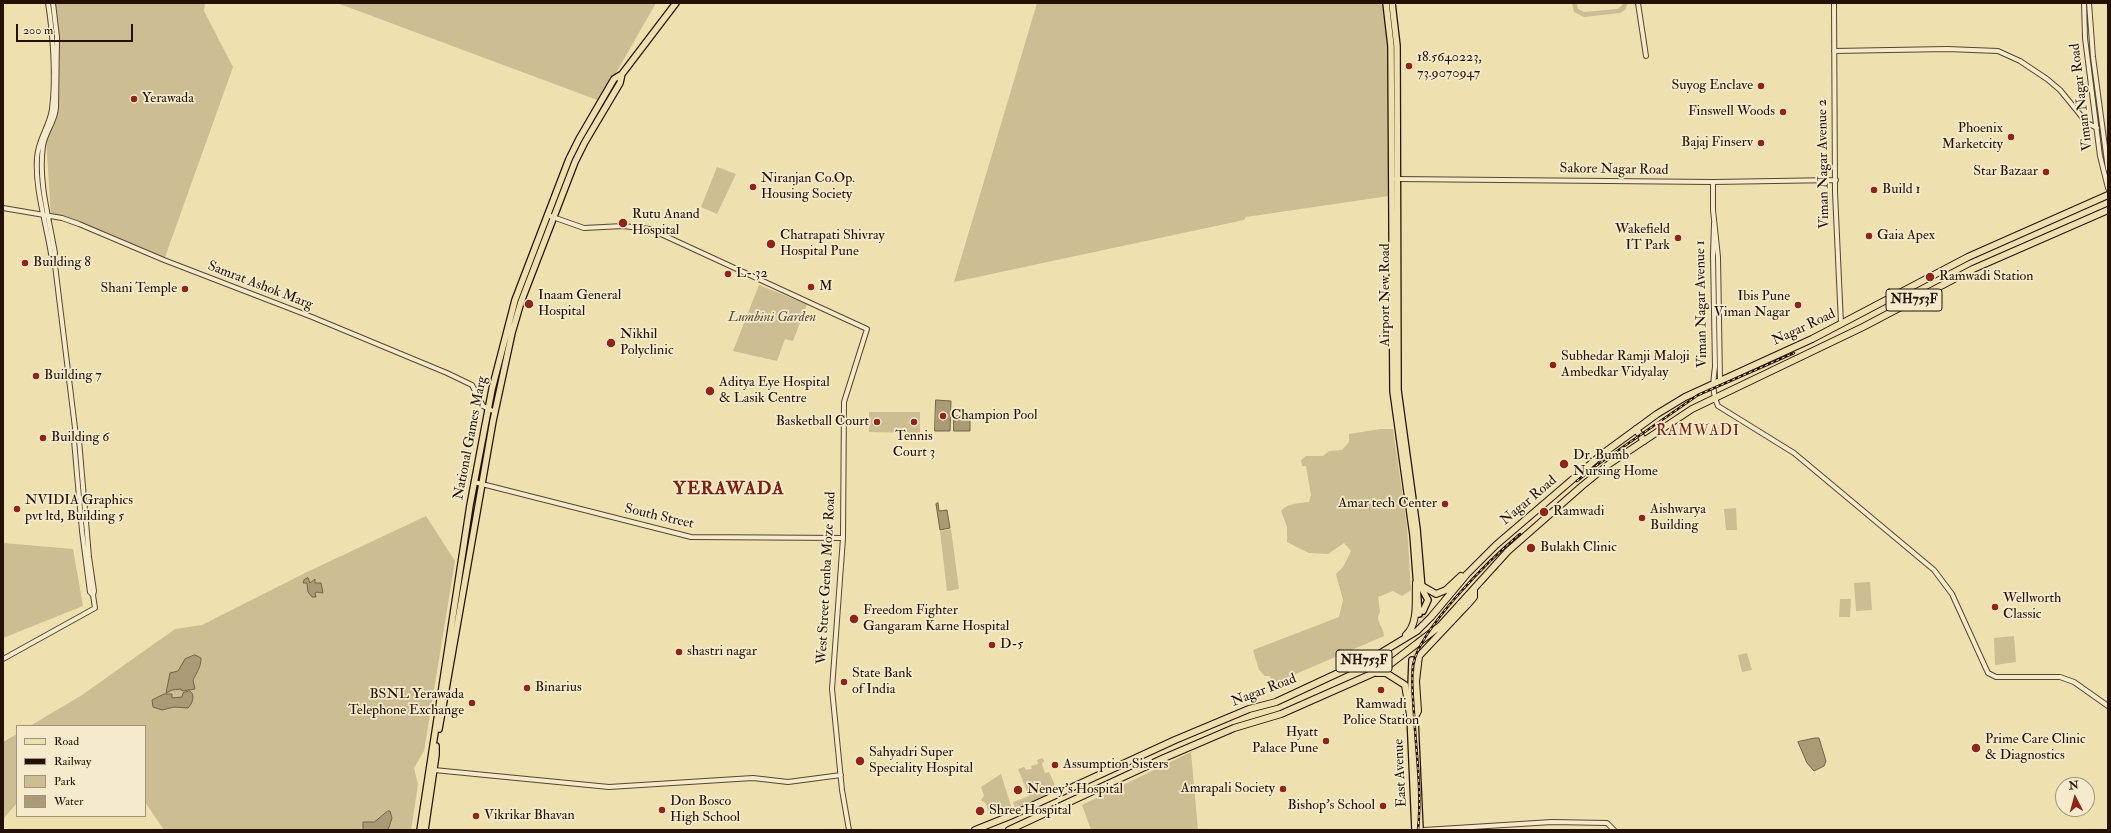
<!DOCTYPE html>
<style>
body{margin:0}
#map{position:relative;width:2111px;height:833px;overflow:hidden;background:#efe0b0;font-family:"IM FELL Double Pica",serif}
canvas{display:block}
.frame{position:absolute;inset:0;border:4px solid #241104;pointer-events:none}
.legend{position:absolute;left:16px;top:725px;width:130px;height:92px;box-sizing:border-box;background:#f5ebcc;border:1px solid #a1947c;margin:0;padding:5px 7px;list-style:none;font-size:12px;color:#241104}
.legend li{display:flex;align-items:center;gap:8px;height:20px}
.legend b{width:20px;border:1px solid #a1947c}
.north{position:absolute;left:2055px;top:777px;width:40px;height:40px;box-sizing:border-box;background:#f5ebcc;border:1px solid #a1947c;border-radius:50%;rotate:354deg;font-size:11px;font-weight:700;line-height:16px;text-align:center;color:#241104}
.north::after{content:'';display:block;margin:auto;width:14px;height:18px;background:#8f2418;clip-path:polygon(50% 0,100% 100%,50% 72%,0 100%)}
.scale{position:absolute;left:16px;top:24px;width:117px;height:18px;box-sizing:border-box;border:2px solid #241104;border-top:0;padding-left:5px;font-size:12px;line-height:14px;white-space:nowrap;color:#241104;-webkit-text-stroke:3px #f5ebcc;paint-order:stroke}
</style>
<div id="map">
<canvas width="2111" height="833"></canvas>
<div class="frame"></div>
<ul class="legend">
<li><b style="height:5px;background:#efe0b0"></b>Road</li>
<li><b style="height:5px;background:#241104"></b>Railway</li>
<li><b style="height:11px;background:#ccbd93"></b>Park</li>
<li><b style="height:11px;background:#aa9a76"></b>Water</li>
</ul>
<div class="north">N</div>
<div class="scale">200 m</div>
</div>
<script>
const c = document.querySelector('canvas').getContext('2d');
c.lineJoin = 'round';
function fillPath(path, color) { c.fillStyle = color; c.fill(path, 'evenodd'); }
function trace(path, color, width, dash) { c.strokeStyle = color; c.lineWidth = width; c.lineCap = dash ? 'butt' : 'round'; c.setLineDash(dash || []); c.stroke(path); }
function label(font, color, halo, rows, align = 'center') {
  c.font = font + ' "IM FELL Double Pica",serif'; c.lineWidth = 3.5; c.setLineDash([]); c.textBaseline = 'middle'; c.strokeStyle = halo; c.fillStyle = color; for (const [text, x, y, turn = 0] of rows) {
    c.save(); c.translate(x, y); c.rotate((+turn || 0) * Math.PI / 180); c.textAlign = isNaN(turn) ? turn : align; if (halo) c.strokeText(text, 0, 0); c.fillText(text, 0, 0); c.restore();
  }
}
const green = new Path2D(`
 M53,3H205L204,11L233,67L164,260L51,216L45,123L49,116H53L56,19Z
 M337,3H656L600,101Z
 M1037,3H1384L1389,31V196L1246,217L1244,220L954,282Z
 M1572,3H1577L1578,9L1584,12L1618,9L1624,3H1628L1625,10L1620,13L1584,17L1574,12Z
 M717,167L736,174L717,214L701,207Z
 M759,285L807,304L793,341L785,339L777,361L733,351Z
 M869,412H920V433L869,432Z
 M1381,429H1393L1407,526L1411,590L1402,596L1393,591L1378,597L1380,612C1374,621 1384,626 1384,636L1268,686L1271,678L1269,676H1265L1259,670L1253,650L1339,617L1343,600L1336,574L1343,567L1351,551L1344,543L1328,554L1309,553L1287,542V527L1281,511C1288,503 1299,503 1309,502L1311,495L1306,466H1302L1301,460L1306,456H1323L1329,451L1342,450L1349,442V434Z
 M1736,508L1737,530H1726L1724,509Z
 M426,516L455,561L424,751L414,768L418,785L411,830H164L145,802V726H30L82,695L175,629L202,625L305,573Z
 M951,529L959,589L947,591L940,531Z
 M3,543L73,549L83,606L3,638Z
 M1870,582L1872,610L1856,611L1854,583Z
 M1840,599H1851L1850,617H1839Z
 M2014,636L2016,662L1995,665L1994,638Z
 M1747,653L1752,670L1742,672L1738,655Z
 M17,734V803L3,819V742Z
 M1191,752L1198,830H1091L1082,805Z
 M1043,758L1044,761L1042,764L1045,773L1049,772L1055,785L1053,793L1015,808L1013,802L1029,796L1018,769L1024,767L1026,770L1032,769L1031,766L1038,764L1037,760Z
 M1001,774L1012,809L990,816L986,804L981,800L984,796L981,787Z`);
const water = new Path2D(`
 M936,400L951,401L950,431H935Z
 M954,416H970V431H954Z
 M938,503L939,511L947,510L950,528L940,530L936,504Z
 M308,578L310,583L315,579V583H321L323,593L317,592L315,593L316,597H312L308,592L307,583H303L304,580Z
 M195,655L201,658C201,667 197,672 193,680L195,689L182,691L181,689L172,690L166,693L170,673L178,671L185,659Z
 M190,691C196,695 192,704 188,708L174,707L162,710L153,707L152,700L164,694H172V698L182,697L183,693Z
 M1815,738H1819L1826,761L1824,766L1814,771L1807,763L1798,742Z
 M388,811H390L392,818L388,830H363V822H374Z`);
const majorTunnel = new Path2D(`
 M1415,660L1423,611`);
const minor = new Path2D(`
 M48,3C53,34 56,78 52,109C50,126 38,139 37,158C35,190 46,222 51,254L54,257
 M53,3L57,37L56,108C55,122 45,132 43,146C38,181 49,218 55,253L54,257L76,436L79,440L89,557L94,591L93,595
 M1638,3L1646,56
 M1834,3L1835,192L1841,324
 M2084,3L2085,38L2100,156L2108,188
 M2089,3L2093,57L2108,169
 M1834,51L1947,49L1998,51L2020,61L2047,79L2060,90L2087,123L2097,128
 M1396,179L1713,182L1836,180
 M1713,182V210L1718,257L1720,380
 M3,208L62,218L79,224L164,260L312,317L447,373L472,385L483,406L495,412
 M547,215L584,228L623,226L650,229L867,329L844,402L843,538L832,689L842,790L849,830
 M1714,223L1713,255L1715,367C1713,381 1712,393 1718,406L1794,453L1934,570L1952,594L1988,673L1996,677H2060L2074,682L2108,706
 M474,482L691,537L843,538
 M3,659L95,608L93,595L90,592L82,531L74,440L76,436
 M434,770L609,787L753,778L788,782L841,775
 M1424,830L1552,822L1607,823L1614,830`);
const major = new Path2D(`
 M1386,3L1391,46L1393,391L1413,535L1419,614
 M1392,3L1397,46L1398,390L1417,529L1422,589L1428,600L1423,611
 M1412,660L1410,715L1415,830
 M1414,697L1420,830
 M439,729L493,421L512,333L521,302L575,162L585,142L620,83L622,74
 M420,830L470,505L492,389L515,300L569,159L579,139L614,79L622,74L676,3
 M425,830L436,755V746`);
const highway = new Path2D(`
 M1636,429L1644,441
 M1422,586L1436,594L1446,590L1461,576
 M1406,635C1419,623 1415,600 1416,583
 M1377,673H1386L1405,685L1410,715
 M1415,717L1418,711L1416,681L1419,656L1469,603L1474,597V590
 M975,830L1010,816L1175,740L1249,709L1276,702L1379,654L1417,631L1431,617L1467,574L1496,545L1601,455L1657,414L1685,397L1812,339L1968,257L2108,195
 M1009,830L1164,758L1234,728L1281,714L1385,668L1440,626L1508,551L1582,486L1609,464L1692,409L1863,327L1973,269L2108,210`);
const rail = new Path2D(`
 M1577,481L1597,465L1698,395L1794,353
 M1418,830C1422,792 1416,752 1414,714C1413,698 1411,681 1413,665C1420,628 1490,559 1520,534`);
const markers = [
 [1409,66,4,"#8f2418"],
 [1761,86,4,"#8f2418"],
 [134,99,4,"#8f2418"],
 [1783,112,4,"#8f2418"],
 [2011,137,4,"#8f2418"],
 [1761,143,4,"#8f2418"],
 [2046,172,4,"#8f2418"],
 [753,187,4,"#8f2418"],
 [1874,190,4,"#8f2418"],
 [623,223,5,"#8f2418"],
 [1869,236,4,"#8f2418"],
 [1678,238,4,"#8f2418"],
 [771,244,5,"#8f2418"],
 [25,263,4,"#8f2418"],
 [728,274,4,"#8f2418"],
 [1930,277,5,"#8f2418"],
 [811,287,4,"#8f2418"],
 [185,289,4,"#8f2418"],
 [529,304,5,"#8f2418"],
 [1798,305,4,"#8f2418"],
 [611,343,5,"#8f2418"],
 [1553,365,4,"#8f2418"],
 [36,376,4,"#8f2418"],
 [710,391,5,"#8f2418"],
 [943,416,4,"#8f2418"],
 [877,422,4,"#8f2418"],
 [914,422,4,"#8f2418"],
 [43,438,4,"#8f2418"],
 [1564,464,5,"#8f2418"],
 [1445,504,4,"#8f2418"],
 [17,509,4,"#8f2418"],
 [1544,512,5,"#8f2418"],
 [1642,518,4,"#8f2418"],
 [1531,548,5,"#8f2418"],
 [1995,607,4,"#8f2418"],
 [854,619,5,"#8f2418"],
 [992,645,4,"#8f2418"],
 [679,652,4,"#8f2418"],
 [844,682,4,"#8f2418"],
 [527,688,4,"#8f2418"],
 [1381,690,4,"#8f2418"],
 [472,703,4,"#8f2418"],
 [1326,741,4,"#8f2418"],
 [1976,748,5,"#8f2418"],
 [860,761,5,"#8f2418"],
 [1055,765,4,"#8f2418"],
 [1283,789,4,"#8f2418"],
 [1018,790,5,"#8f2418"],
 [1383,806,4,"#8f2418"],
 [662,810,4,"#8f2418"],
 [980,811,5,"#8f2418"],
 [476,816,4,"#8f2418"]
];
const shields = [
 [1914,300,56],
 [1364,661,56]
];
const shieldNames = [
 ["NH753F",1914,300],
 ["NH753F",1364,661]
];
const poiNames = [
 ["18.5640223,",1417,58],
 ["73.9070947",1417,74],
 ["Suyog Enclave",1753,86,"right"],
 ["Yerawada",142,99],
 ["Finswell Woods",1775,112,"right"],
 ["Phoenix",2003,129,"right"],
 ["Marketcity",2003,145,"right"],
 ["Bajaj Finserv",1753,143,"right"],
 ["Star Bazaar",2038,172,"right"],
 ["Niranjan Co.Op.",761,179],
 ["Housing Society",761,195],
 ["Build 1",1882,190],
 ["Rutu Anand",632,215],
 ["Hospital",632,231],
 ["Wakefield",1670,230,"right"],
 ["IT Park",1670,246,"right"],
 ["Chatrapati Shivray",780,236],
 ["Hospital Pune",780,252],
 ["Gaia Apex",1877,236],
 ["Building 8",33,263],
 ["L- 32",736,274],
 ["Ramwadi Station",1939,277],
 ["M",819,287],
 ["Shani Temple",177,289,"right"],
 ["Inaam General",538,296],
 ["Hospital",538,312],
 ["Ibis Pune",1790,297,"right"],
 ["Viman Nagar",1790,313,"right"],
 ["Nikhil",620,335],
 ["Polyclinic",620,351],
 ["Subhedar Ramji Maloji",1561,357],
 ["Ambedkar Vidyalay",1561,373],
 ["Building 7",44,376],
 ["Aditya Eye Hospital",719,383],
 ["& Lasik Centre",719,399],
 ["Champion Pool",951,416],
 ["Basketball Court",869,422,"right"],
 ["Tennis",914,437,"center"],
 ["Court 3",914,453,"center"],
 ["Building 6",51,438],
 ["Dr. Bumb",1573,456],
 ["Nursing Home",1573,472],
 ["NVIDIA Graphics",25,501],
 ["pvt ltd, Building 5",25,517],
 ["Amar tech Center",1437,504,"right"],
 ["Aishwarya",1650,510],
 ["Building",1650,526],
 ["Ramwadi",1553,512],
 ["Bulakh Clinic",1540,548],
 ["Wellworth",2003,599],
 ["Classic",2003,615],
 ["Freedom Fighter",863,611],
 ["Gangaram Karne Hospital",863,627],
 ["D-5",1000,645],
 ["shastri nagar",687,652],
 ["State Bank",852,674],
 ["of India",852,690],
 ["Binarius",535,688],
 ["BSNL Yerawada",464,695,"right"],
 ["Telephone Exchange",464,711,"right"],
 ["Ramwadi",1381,705,"center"],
 ["Police Station",1381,721,"center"],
 ["Hyatt",1318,733,"right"],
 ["Palace Pune",1318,749,"right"],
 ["Prime Care Clinic",1985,740],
 ["& Diagnostics",1985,756],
 ["Sahyadri Super",869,753],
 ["Speciality Hospital",869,769],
 ["Assumption Sisters",1063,765],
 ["Amrapali Society",1275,789,"right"],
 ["Neney's Hospital",1027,790],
 ["Don Bosco",670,802],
 ["High School",670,818],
 ["Bishop's School",1375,806,"right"],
 ["Shree Hospital",989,811],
 ["Vikrikar Bhavan",484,816]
];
const streetNames = [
 ["Viman Nagar Road",2082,97,-97],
 ["Viman Nagar Avenue 2",1824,164,-91],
 ["Sakore Nagar Road",1614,170,1],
 ["Samrat Ashok Marg",260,286,21],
 ["Airport New Road",1386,295,-90],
 ["Viman Nagar Avenue 1",1702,304,-91],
 ["Nagar Road",1804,328,-25],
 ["National Games Marg",471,438,-79],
 ["Nagar Road",1529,501,-40],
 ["South Street",659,517,13],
 ["West Street Genba Moze Road",827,578,-87],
 ["Nagar Road",1264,691,-21],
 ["East Avenue",1401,773,-93]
];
const parkNames = [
 ["Lumbini Garden",772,318]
];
const neighbourhoodNames = [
 ["RAMWADI",1698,432]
];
const districtNames = [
 ["YERAWADA",729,490]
];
fillPath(green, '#ccbd93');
fillPath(water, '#aa9a76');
trace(water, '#746348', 1);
trace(majorTunnel, '#d1c196', 5.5, [5.5, 3]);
trace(minor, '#57452f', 6);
trace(major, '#241104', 8);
trace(highway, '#241104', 8);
trace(minor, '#f5ebcc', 4);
trace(major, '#efe0b0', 5.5);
trace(highway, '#efe0b0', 6);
trace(rail, '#241104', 2.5);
trace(rail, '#f5ebcc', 1, [3]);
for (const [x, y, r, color] of markers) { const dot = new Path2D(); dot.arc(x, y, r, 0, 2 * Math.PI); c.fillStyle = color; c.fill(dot); trace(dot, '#f5ebcc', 1.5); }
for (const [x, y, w] of shields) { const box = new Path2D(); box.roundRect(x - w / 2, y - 11, w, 22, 3); c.fillStyle = '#f5ebcc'; c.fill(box); trace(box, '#241104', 1); }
label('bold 13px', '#241104', null, shieldNames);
label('14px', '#241104', '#f5ebcc', poiNames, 'left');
label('14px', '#241104', '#f5ebcc', streetNames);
label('italic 14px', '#5f4d36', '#f5ebcc', parkNames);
c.letterSpacing = '1px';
label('15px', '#7a1f14', '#f5ebcc', neighbourhoodNames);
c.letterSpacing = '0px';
c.letterSpacing = '1px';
label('bold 18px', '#7a1f14', '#f5ebcc', districtNames);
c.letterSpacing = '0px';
</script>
